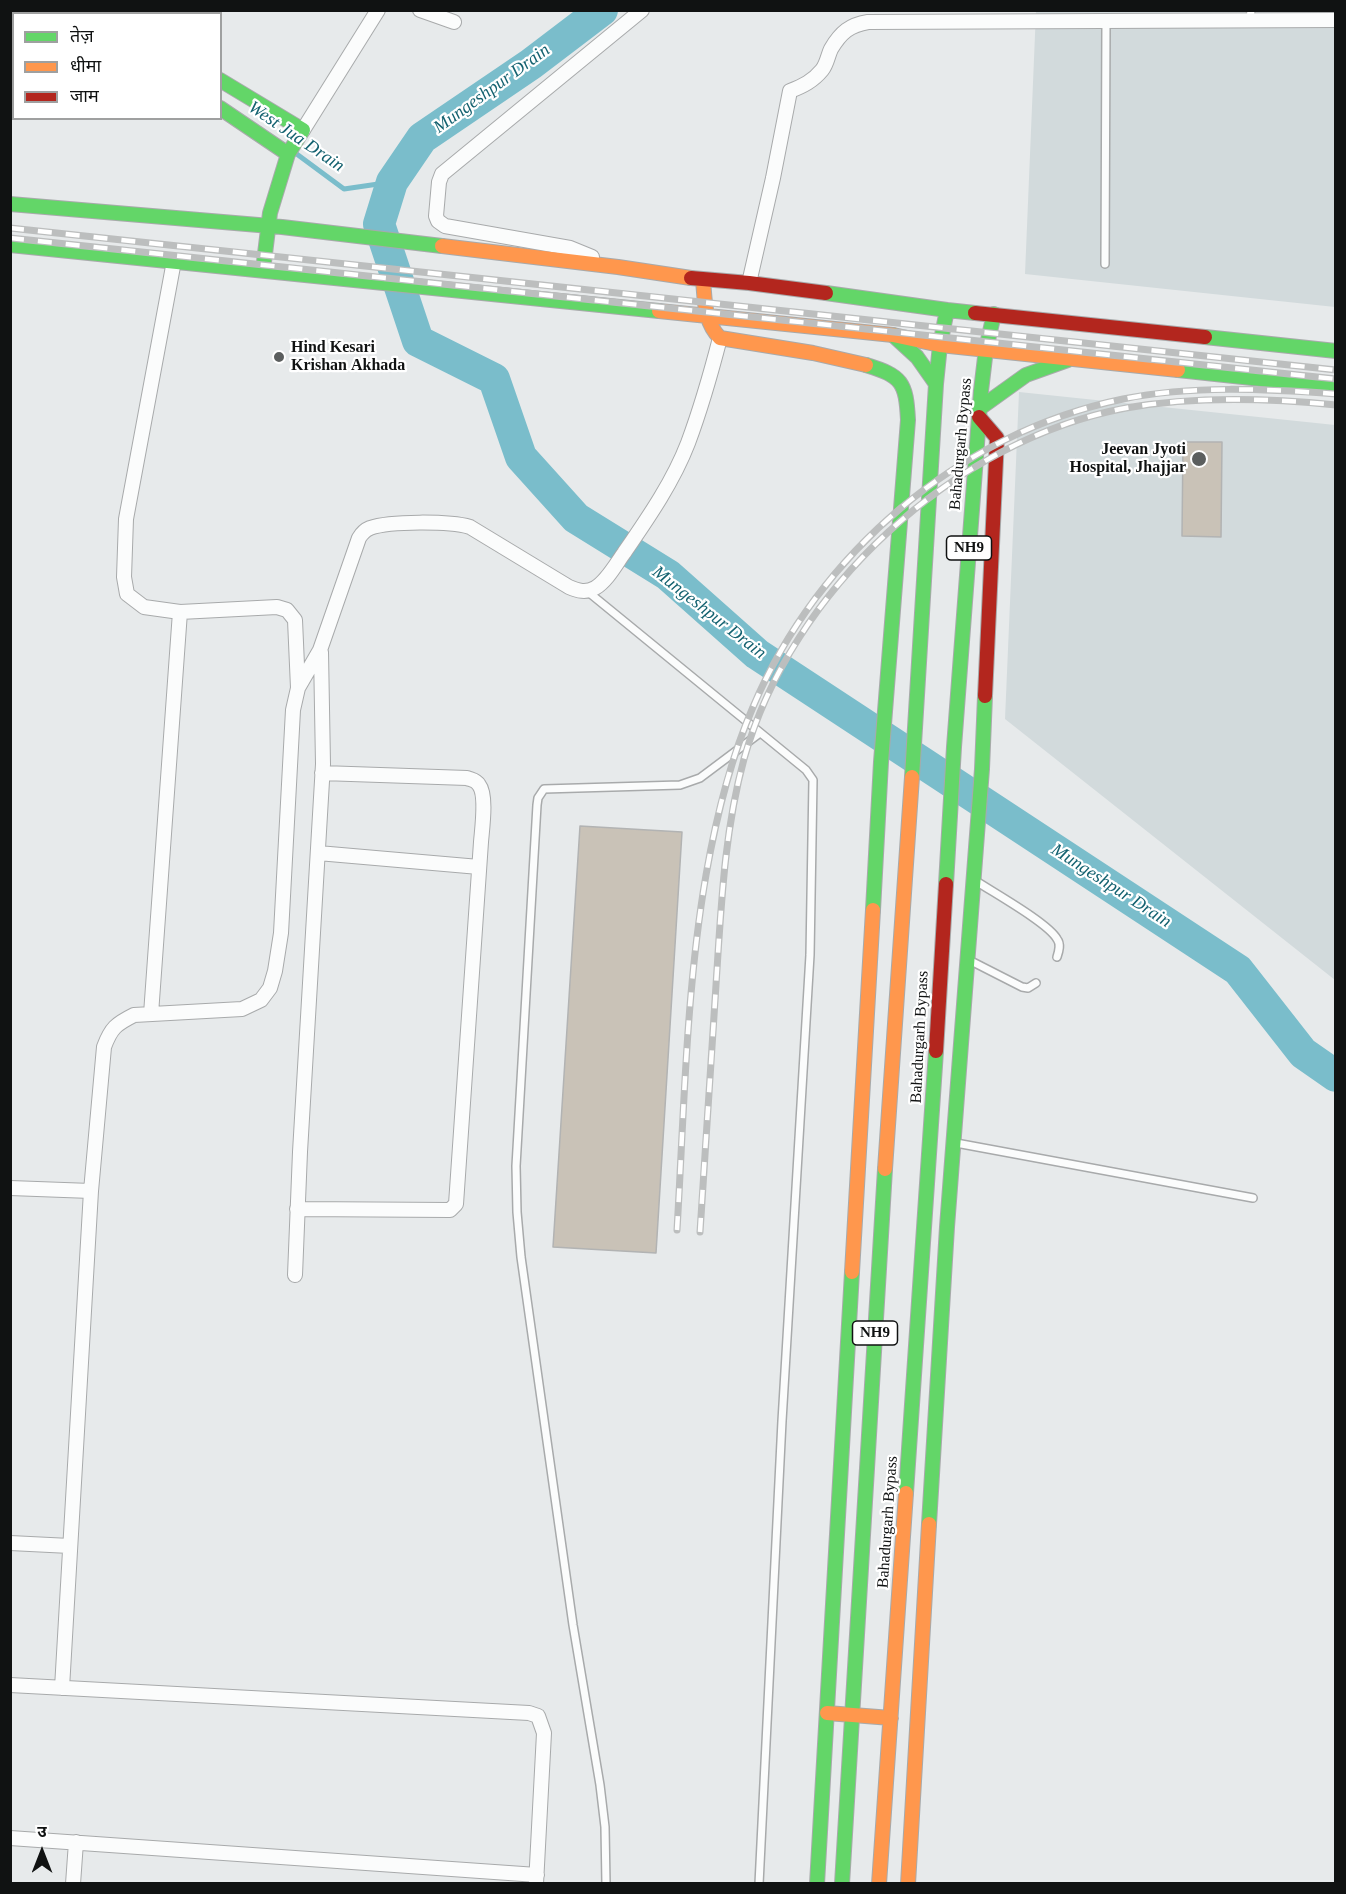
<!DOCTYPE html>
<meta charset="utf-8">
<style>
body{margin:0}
#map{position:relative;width:1346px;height:1894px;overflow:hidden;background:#e7eaeb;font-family:Georgia,"Noto Sans Devanagari",serif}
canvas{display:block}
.frame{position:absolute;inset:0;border:12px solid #101212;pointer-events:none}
.legend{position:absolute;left:12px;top:12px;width:210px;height:108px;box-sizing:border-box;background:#fff;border:2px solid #9fa0a0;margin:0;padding:8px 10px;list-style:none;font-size:18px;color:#101212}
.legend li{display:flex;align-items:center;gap:12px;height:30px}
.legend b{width:30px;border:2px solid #9fa0a0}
.north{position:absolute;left:12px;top:1822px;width:60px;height:60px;-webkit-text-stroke:4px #fff;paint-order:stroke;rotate:0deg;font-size:16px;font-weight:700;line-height:24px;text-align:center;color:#101212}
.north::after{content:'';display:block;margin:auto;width:21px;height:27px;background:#101212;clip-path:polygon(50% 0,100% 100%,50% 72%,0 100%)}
</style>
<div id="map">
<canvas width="1346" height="1894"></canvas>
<div class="frame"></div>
<ul class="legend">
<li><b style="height:8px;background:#63d668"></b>तेज़</li>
<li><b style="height:8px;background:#ff974d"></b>धीमा</li>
<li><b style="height:8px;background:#b3261e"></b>जाम</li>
</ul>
<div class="north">उ</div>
</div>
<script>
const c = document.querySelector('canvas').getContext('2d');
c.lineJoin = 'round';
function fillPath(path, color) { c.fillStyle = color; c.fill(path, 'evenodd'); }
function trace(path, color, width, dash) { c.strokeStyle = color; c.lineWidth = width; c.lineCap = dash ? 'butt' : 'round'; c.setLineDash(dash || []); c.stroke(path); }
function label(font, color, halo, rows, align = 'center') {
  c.font = font + ' Georgia,serif'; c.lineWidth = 4.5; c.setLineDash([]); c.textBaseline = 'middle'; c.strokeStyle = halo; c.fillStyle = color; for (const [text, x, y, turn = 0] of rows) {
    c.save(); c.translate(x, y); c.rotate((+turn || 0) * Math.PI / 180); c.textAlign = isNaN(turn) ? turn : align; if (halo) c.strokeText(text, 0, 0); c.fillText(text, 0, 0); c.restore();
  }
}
const built = new Path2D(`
 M1036,11H1335V307L1025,274Z
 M1019,392L1335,425V980L1005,719Z`);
const stream = new Path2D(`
 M41,10L47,14
 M294,152L344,189L392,182`);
const river = new Path2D(`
 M602,10L531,64L422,138L392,182L379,224L418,341L494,379L521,457L576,518L668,575L757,654L1238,970L1303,1053L1336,1076`);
const building = new Path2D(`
 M1183,442H1222L1221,537L1182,536Z
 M580,826L682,832L656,1253L553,1247Z`);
const lane = new Path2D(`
 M1250,20L1251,10
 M1105,264L1106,20
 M587,591L806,770L813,780L810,955L782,1421L759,1884
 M976,881C994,893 1048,923 1057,939C1061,944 1059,951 1057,957
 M969,960L1022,987L1028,988L1036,983
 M956,1143L1253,1198
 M606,1884L605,1827L600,1785L573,1625L521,1257L517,1212L516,1166L537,805L538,798L544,789L680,785L700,778L760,733`);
const street = new Path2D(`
 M420,10L454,22
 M303,130L378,10
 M592,257L570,248L445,226L438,221L436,216L439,182L442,174L642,10
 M174,261L126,519L124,577L127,594L144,607L180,612L277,607L287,610L295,620L298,688
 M749,283L773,178L790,91C803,86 813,81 822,70C827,64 828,55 831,49C841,32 850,25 868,22L1336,20
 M318,853L479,867
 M151,1014L180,612
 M10,1188L91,1191
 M297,1209L450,1210L456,1204L481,842C482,829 487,795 479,785C476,780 472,780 467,778L322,773
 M295,1275L300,1152L323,764L321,652
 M10,1543L70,1546
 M10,1685L529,1713L538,1716L544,1733L536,1884
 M62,1688L91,1191L104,1047C111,1028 116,1024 134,1015L242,1009L261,1000L270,988L275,971L281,933L293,710L298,688L320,650L359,538C362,533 365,530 370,528C390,521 449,521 470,527L569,587C578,591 586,593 595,588C607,581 616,564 624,553C648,518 673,482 688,443C701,408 711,373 720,338
 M10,1838L537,1875
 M73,1884L76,1842`);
const fast = new Path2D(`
 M19,10L25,14
 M83,10L89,14
 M220,80L303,130L288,154L270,213L263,270
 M220,108L288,154
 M10,204L282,227L442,246
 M10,245L659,311
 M826,293L947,310
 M893,335L917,357L936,384
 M1205,337L1336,351
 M866,365C902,376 906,382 908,420L881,762L873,910
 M1178,370L1336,387
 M980,408L1026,375L1068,360
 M912,777L936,384L940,345L947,310L975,313
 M946,884L954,747L981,391L986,349L994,314
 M906,1493L936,1051
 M929,1524L947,1227L982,769L985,696
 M817,1884L852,1272
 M842,1884L885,1169`);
const slow = new Path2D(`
 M442,246L618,267L691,278
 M703,280C705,301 704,322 720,338L813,353L866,365
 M659,311L893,335L940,345
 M940,345L1178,370
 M885,1169L912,777
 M852,1272L873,910
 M827,1713L891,1718
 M879,1884L906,1493
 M908,1884L929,1524`);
const jam = new Path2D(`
 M691,278L749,283L826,293
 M975,313L1205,337
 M979,417L997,438L985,696
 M936,1051L946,884`);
const rail = new Path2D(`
 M10,228L1336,370
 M10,238L1336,379
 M677,1230C684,1113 686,990 706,875C716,818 730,760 753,707C818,553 959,433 1123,399C1192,385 1266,389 1336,394
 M700,1232C705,1149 711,1067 716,985C721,909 724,832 744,759C791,590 954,440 1126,408C1195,396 1266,398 1336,405`);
const markers = [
 [279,357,6,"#5b5e5e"],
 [1199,459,8,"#5b5e5e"]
];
const shields = [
 [969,548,45],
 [875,1333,45]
];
const shieldNames = [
 ["NH9",969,548],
 ["NH9",875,1333]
];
const poiNames = [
 ["Hind Kesari",291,348],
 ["Krishan Akhada",291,366],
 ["Jeevan Jyoti",1186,450,"right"],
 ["Hospital, Jhajjar",1186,468,"right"]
];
const streetNames = [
 ["Bahadurgarh Bypass",961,444,-85],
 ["Bahadurgarh Bypass",920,1037,-87],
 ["Bahadurgarh Bypass",888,1522,-86]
];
const waterNames = [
 ["Mungeshpur Drain",492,89,-36],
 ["West Jua Drain",296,137,34],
 ["Mungeshpur Drain",709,613,38],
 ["Mungeshpur Drain",1111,886,33]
];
fillPath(built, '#d2dadc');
trace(stream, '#7abdcb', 5);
trace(river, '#7abdcb', 32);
fillPath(building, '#c9c2b7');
trace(building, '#b2b3b3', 1.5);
trace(lane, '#a8aaab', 10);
trace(street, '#a8aaab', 16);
trace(fast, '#a8aaab', 16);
trace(slow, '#a8aaab', 16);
trace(jam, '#a8aaab', 16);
trace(lane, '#fbfcfc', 7);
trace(street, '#fbfcfc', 14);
trace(fast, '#63d668', 14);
trace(slow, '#ff974d', 14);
trace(jam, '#b3261e', 14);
trace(rail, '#bcbebe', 7);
trace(rail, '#fff', 4.5, [14]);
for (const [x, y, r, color] of markers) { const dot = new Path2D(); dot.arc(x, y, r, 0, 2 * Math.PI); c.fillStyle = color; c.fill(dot); trace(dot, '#fff', 2); }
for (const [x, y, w] of shields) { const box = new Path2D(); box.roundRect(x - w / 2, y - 12, w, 24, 4.5); c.fillStyle = '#fff'; c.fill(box); trace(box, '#101212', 1.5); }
label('bold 15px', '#101212', null, shieldNames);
label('bold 16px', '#101212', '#fff', poiNames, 'left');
label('16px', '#101212', '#fff', streetNames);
label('italic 18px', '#146270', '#fff', waterNames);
</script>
